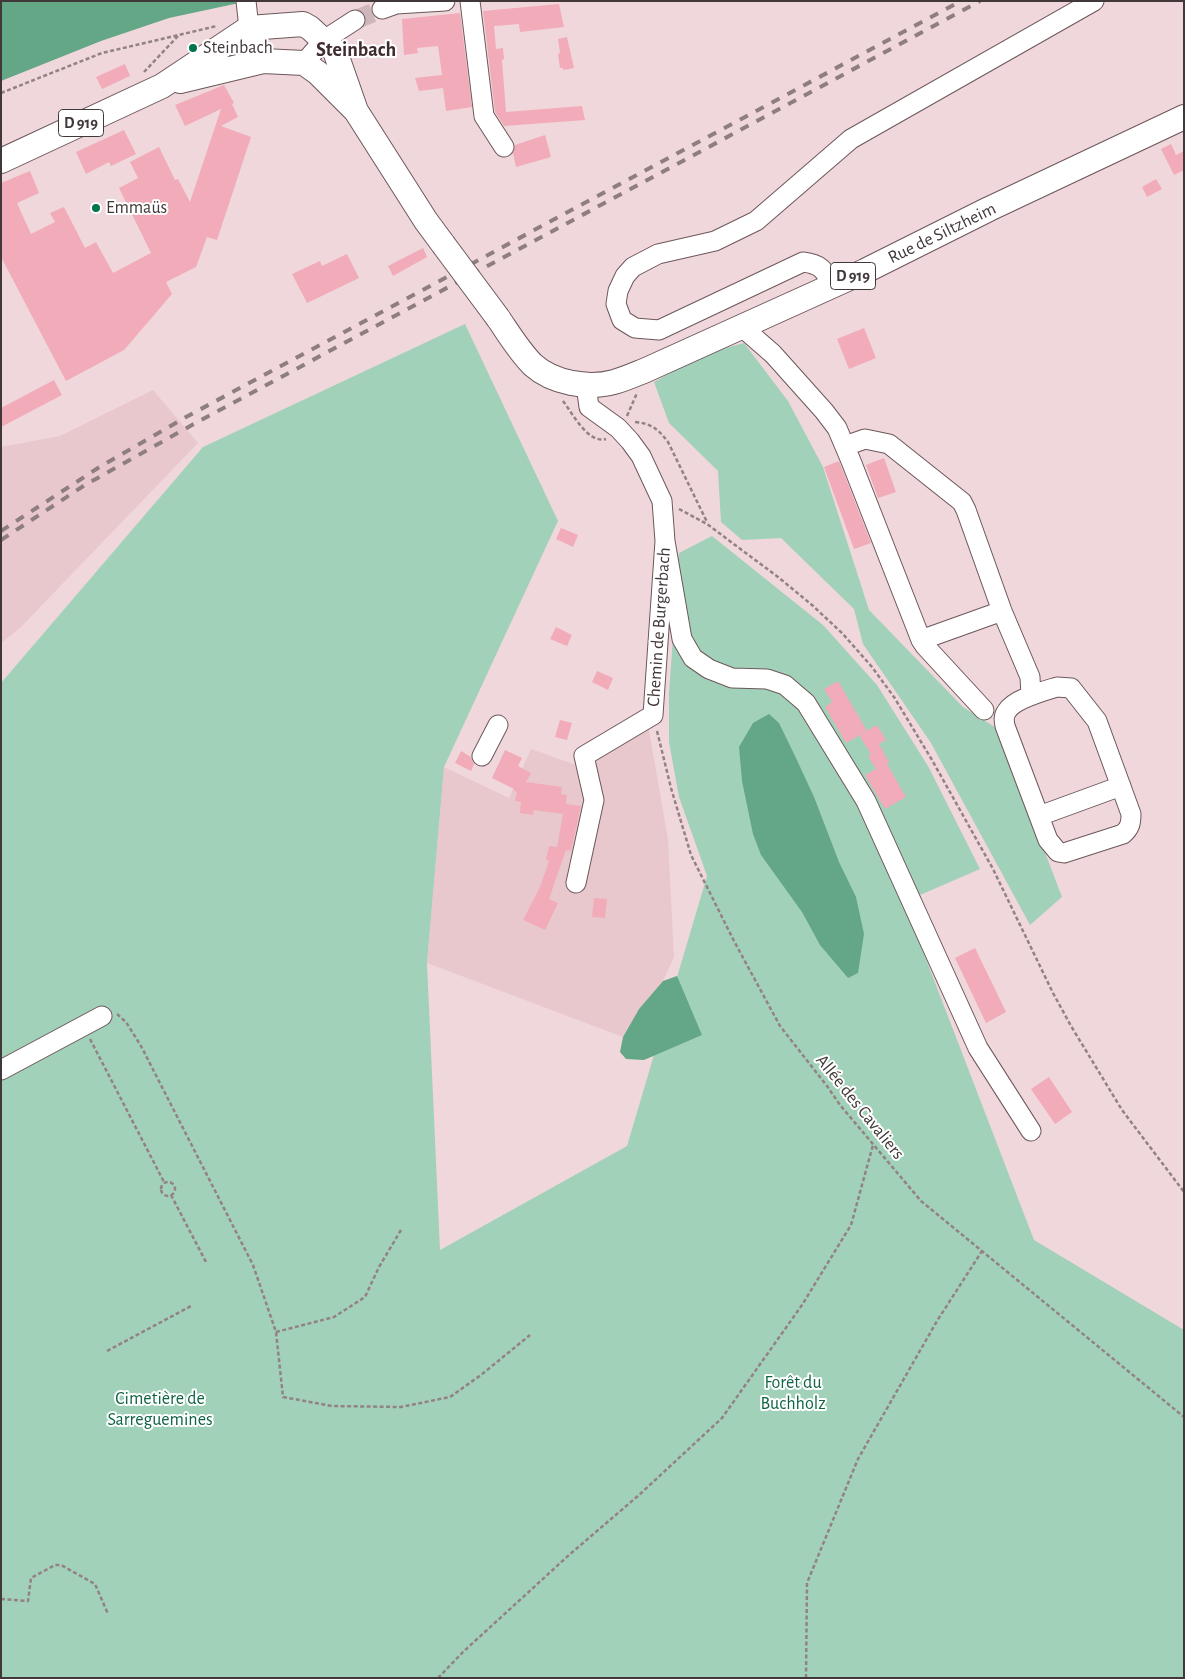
<!DOCTYPE html>
<meta charset="utf-8">
<style>
body{margin:0}
#map{position:relative;width:1185px;height:1679px;overflow:hidden;background:#f0d7db;font-family:"Alegreya Sans",sans-serif}
canvas{display:block}
.frame{position:absolute;inset:0;border:2px solid #413839;pointer-events:none}
</style>
<div id="map">
<canvas width="1185" height="1679"></canvas>
<div class="frame"></div>
</div>
<script>
const c = document.querySelector('canvas').getContext('2d');
c.lineJoin = 'round';
function fillPath(path, color) { c.fillStyle = color; c.fill(path, 'evenodd'); }
function trace(path, color, width, dash) { c.strokeStyle = color; c.lineWidth = width; c.lineCap = dash ? 'butt' : 'round'; c.setLineDash(dash || []); c.stroke(path); }
function label(font, color, halo, rows, align = 'center') {
  c.font = font + ' "Alegreya Sans",sans-serif'; c.lineWidth = 4; c.setLineDash([]); c.textBaseline = 'middle'; c.strokeStyle = halo; c.fillStyle = color; for (const [text, x, y, turn = 0] of rows) {
    c.save(); c.translate(x, y); c.rotate((+turn || 0) * Math.PI / 180); c.textAlign = isNaN(turn) ? turn : align; if (halo) c.strokeText(text, 0, 0); c.fillText(text, 0, 0); c.restore();
  }
}
const built = new Path2D(`
 M153,390L198,443L20,628L1,643V447L60,436Z
 M646,713L668,839L674,957L663,981L639,1009L623,1037L427,963L444,767L509,798L531,749L579,766L588,741Z`);
const green = new Path2D(`
 M465,324L558,521L444,767L427,963L440,1250L627,1146L707,876L679,797L669,742V693L679,553L712,536L823,625L877,685L928,766L980,869L904,902L1034,1240L1184,1330V1678H1V683L203,447Z
 M744,343L788,401L823,467L869,610L963,707L998,729L1062,897L1030,925L931,743L863,644L854,609L781,538L742,540L721,522L718,471L669,423L654,382L707,353Z`);
const water = new Path2D(`
 M1,1H239V3L169,18L101,41L1,81Z
 M769,714L779,723L795,756L814,797L839,862L856,897L864,934L858,973L848,978L820,945L802,912L761,855L753,834L742,781L739,747L753,723Z
 M677,976L702,1035L644,1060L626,1059L620,1052L623,1037L639,1009L663,981Z`);
const building = new Path2D(`
 M559,4L564,27L520,32L519,24L494,26L496,49L503,48L504,59L502,60L506,112L582,106L585,120L504,126L495,112L483,11Z
 M460,13L472,107L446,111L443,88L419,91L415,78L442,75L438,46L417,48L418,53L404,55L402,19Z
 M567,37L574,68L563,70V68H560L558,54L560,53L558,39Z
 M125,64L130,76L102,89L96,77Z
 M224,85L234,103L232,104L238,117L221,126L251,137L217,240L207,237L196,267L166,282L172,294L124,350L66,381L1,257V183L30,171L39,193L17,203L31,234L55,222L50,213L64,207L85,248L96,242L113,273L151,253L119,188L138,178L130,162L159,147L175,180L178,179L190,202L221,109L185,126L175,105Z
 M124,130L136,154L111,166L109,162L86,174L76,152Z
 M545,135L551,157L516,167L513,153L515,145Z
 M1171,144L1176,155L1184,151V170L1174,175L1161,149Z
 M1156,179L1162,189L1147,197L1142,187Z
 M423,248L427,257L393,276L388,266Z
 M347,254L359,278L307,303L292,274L320,261L322,266Z
 M864,328L876,358L849,369L837,339Z
 M54,380L62,395L1,427V408Z
 M884,458L896,492L878,498L866,465Z
 M839,461L871,543L854,549L824,467Z
 M561,528L578,535L573,547L556,539Z
 M556,627L572,635L567,646L550,639Z
 M597,671L613,678L608,690L592,682Z
 M838,681L867,731L846,743L825,707L832,702L824,689Z
 M560,720L572,723L567,740L555,737Z
 M877,725L886,740L879,744L889,762L887,764L906,797L885,809L865,775L876,769L868,756L871,754L859,735Z
 M505,750L522,758L518,766L531,773L526,782L562,787L561,794L567,795L566,804L581,806L571,851L566,850L549,899L558,903L545,930L523,920L540,887L549,861L546,860L549,846L557,847L563,814L534,810L533,815L520,813L521,802L515,801L517,792L513,790L514,789L492,778Z
 M461,751L471,757L474,764L471,771L455,763Z
 M594,898L607,899L605,918L592,917Z
 M975,948L1006,1012L986,1023L955,958Z
 M1049,1077L1072,1112L1055,1124L1031,1089Z`);
const minorTunnel = new Path2D(`
 M355,20L382,9`);
const path = new Path2D(`
 M144,72L178,36
 M1,93L102,53L217,26
 M563,401C573,414 588,444 606,439
 M627,416L637,393
 M635,422C651,423 659,430 668,442L707,522
 M679,509L707,524L778,577L812,605L842,633L872,667L894,697L932,760L993,869L1053,993L1071,1026L1122,1110L1184,1192
 M657,731L671,788L691,855L734,941L780,1026L827,1086L840,1105L921,1201L1184,1417
 M117,1014L126,1022L141,1046L253,1265L276,1332L283,1397L332,1406L401,1407L450,1397L481,1375L530,1335
 M90,1039L164,1182
 M161 1189a7 7 0 1 1 14 0a7 7 0 1 1-14 0Z
 M171,1195L207,1264
 M276,1332L334,1317L365,1297L379,1267L401,1230
 M107,1351L191,1306
 M1,1599L28,1601L31,1578L55,1565H61L95,1584L108,1614
 M438,1678L463,1652L569,1555L639,1495L722,1418L802,1305L851,1225L873,1145
 M806,1678L807,1583L858,1459L937,1321L982,1251`);
const minor = new Path2D(`
 M246,1L249,28L263,61
 M470,1L484,116L504,147
 M382,9L396,4L445,1
 M304,63L324,40L355,20
 M833,285C824,270 821,264 803,262L659,330L635,328L622,320L616,304L618,291L625,276L633,267L658,254L715,241L756,221L851,139L1094,1
 M742,327L773,354L824,411L837,428L851,461L921,640L925,646L984,710
 M845,446L865,439L889,444L962,502L966,510L1002,611L1030,677L1031,696
 M665,541L682,639L693,658L709,669L732,678L767,679L785,685L806,703L866,801L978,1048L1031,1131
 M921,640L1002,611
 M1057,687L1071,688L1097,721L1131,814C1131,823 1130,828 1123,834L1064,853L1058,852L1048,840L1005,726C1004,721 1003,716 1007,711C1014,699 1044,691 1057,687Z
 M482,756L498,725
 M1039,816L1121,786
 M576,883L594,800L584,756L653,715L665,541L662,501L641,456L630,441L618,428L589,407L586,385
 M1,1070L102,1016`);
const major = new Path2D(`
 M180,81L263,61L304,63L318,73L356,111L426,221L443,244
 M1,161L162,86L249,28L303,24L310,28L335,51L356,111
 M498,318C509,334 519,351 533,365C553,383 588,389 614,382C625,379 636,374 646,370L865,271L989,209L1184,117`);
const rail = new Path2D(`
 M1,531L98,468L186,417L961,1
 M1,540L85,485L192,425L980,1`);
const majorBridge = new Path2D(`
 M443,244L498,318`);
const markers = [
 [193,48,5,"#00744f"],
 [96,208,5,"#00744f"]
];
const shields = [
 [81,123,45],
 [853,276,45]
];
const shieldNames = [
 ["D 919",81,123],
 ["D 919",853,276]
];
const poiNames = [
 ["Steinbach",203,48],
 ["Emmaüs",106,208]
];
const streetNames = [
 ["Rue de Siltzheim",942,233,-26],
 ["Chemin de Burgerbach",659,627,-86],
 ["Allée des Cavaliers",860,1107,51]
];
const parkNames = [
 ["Forêt du",793,1383],
 ["Buchholz",793,1404],
 ["Cimetière de",160,1399],
 ["Sarreguemines",160,1420]
];
const quarterNames = [
 ["Steinbach",356,50]
];
fillPath(built, '#e9c8cd');
fillPath(green, '#a2d1b9');
fillPath(water, '#63a786');
fillPath(building, '#f2abb8');
trace(minorTunnel, '#cdb7bb', 19, [19, 9]);
trace(minor, '#6c575a', 21);
trace(major, '#6c575a', 26);
trace(path, '#938284', 2.5, [4, 2.5]);
trace(minor, '#fff', 19);
trace(major, '#fff', 24);
trace(rail, '#8e7e80', 4, [9, 9]);
trace(majorBridge, '#6c575a', 26, []);
trace(majorBridge, '#fff', 24);
for (const [x, y, r, color] of markers) { const dot = new Path2D(); dot.arc(x, y, r, 0, 2 * Math.PI); c.fillStyle = color; c.fill(dot); trace(dot, '#fff', 2); }
for (const [x, y, w] of shields) { const box = new Path2D(); box.roundRect(x - w / 2, y - 13.5, w, 27, 4); c.fillStyle = '#fff'; c.fill(box); trace(box, '#413839', 1); }
label('bold 16px', '#413839', null, shieldNames);
label('18px', '#413839', '#fff', poiNames, 'left');
label('18px', '#413839', '#fff', streetNames);
label('18px', '#106445', '#fff', parkNames);
label('bold 20px', '#3e2b2f', '#fff', quarterNames);
</script>
